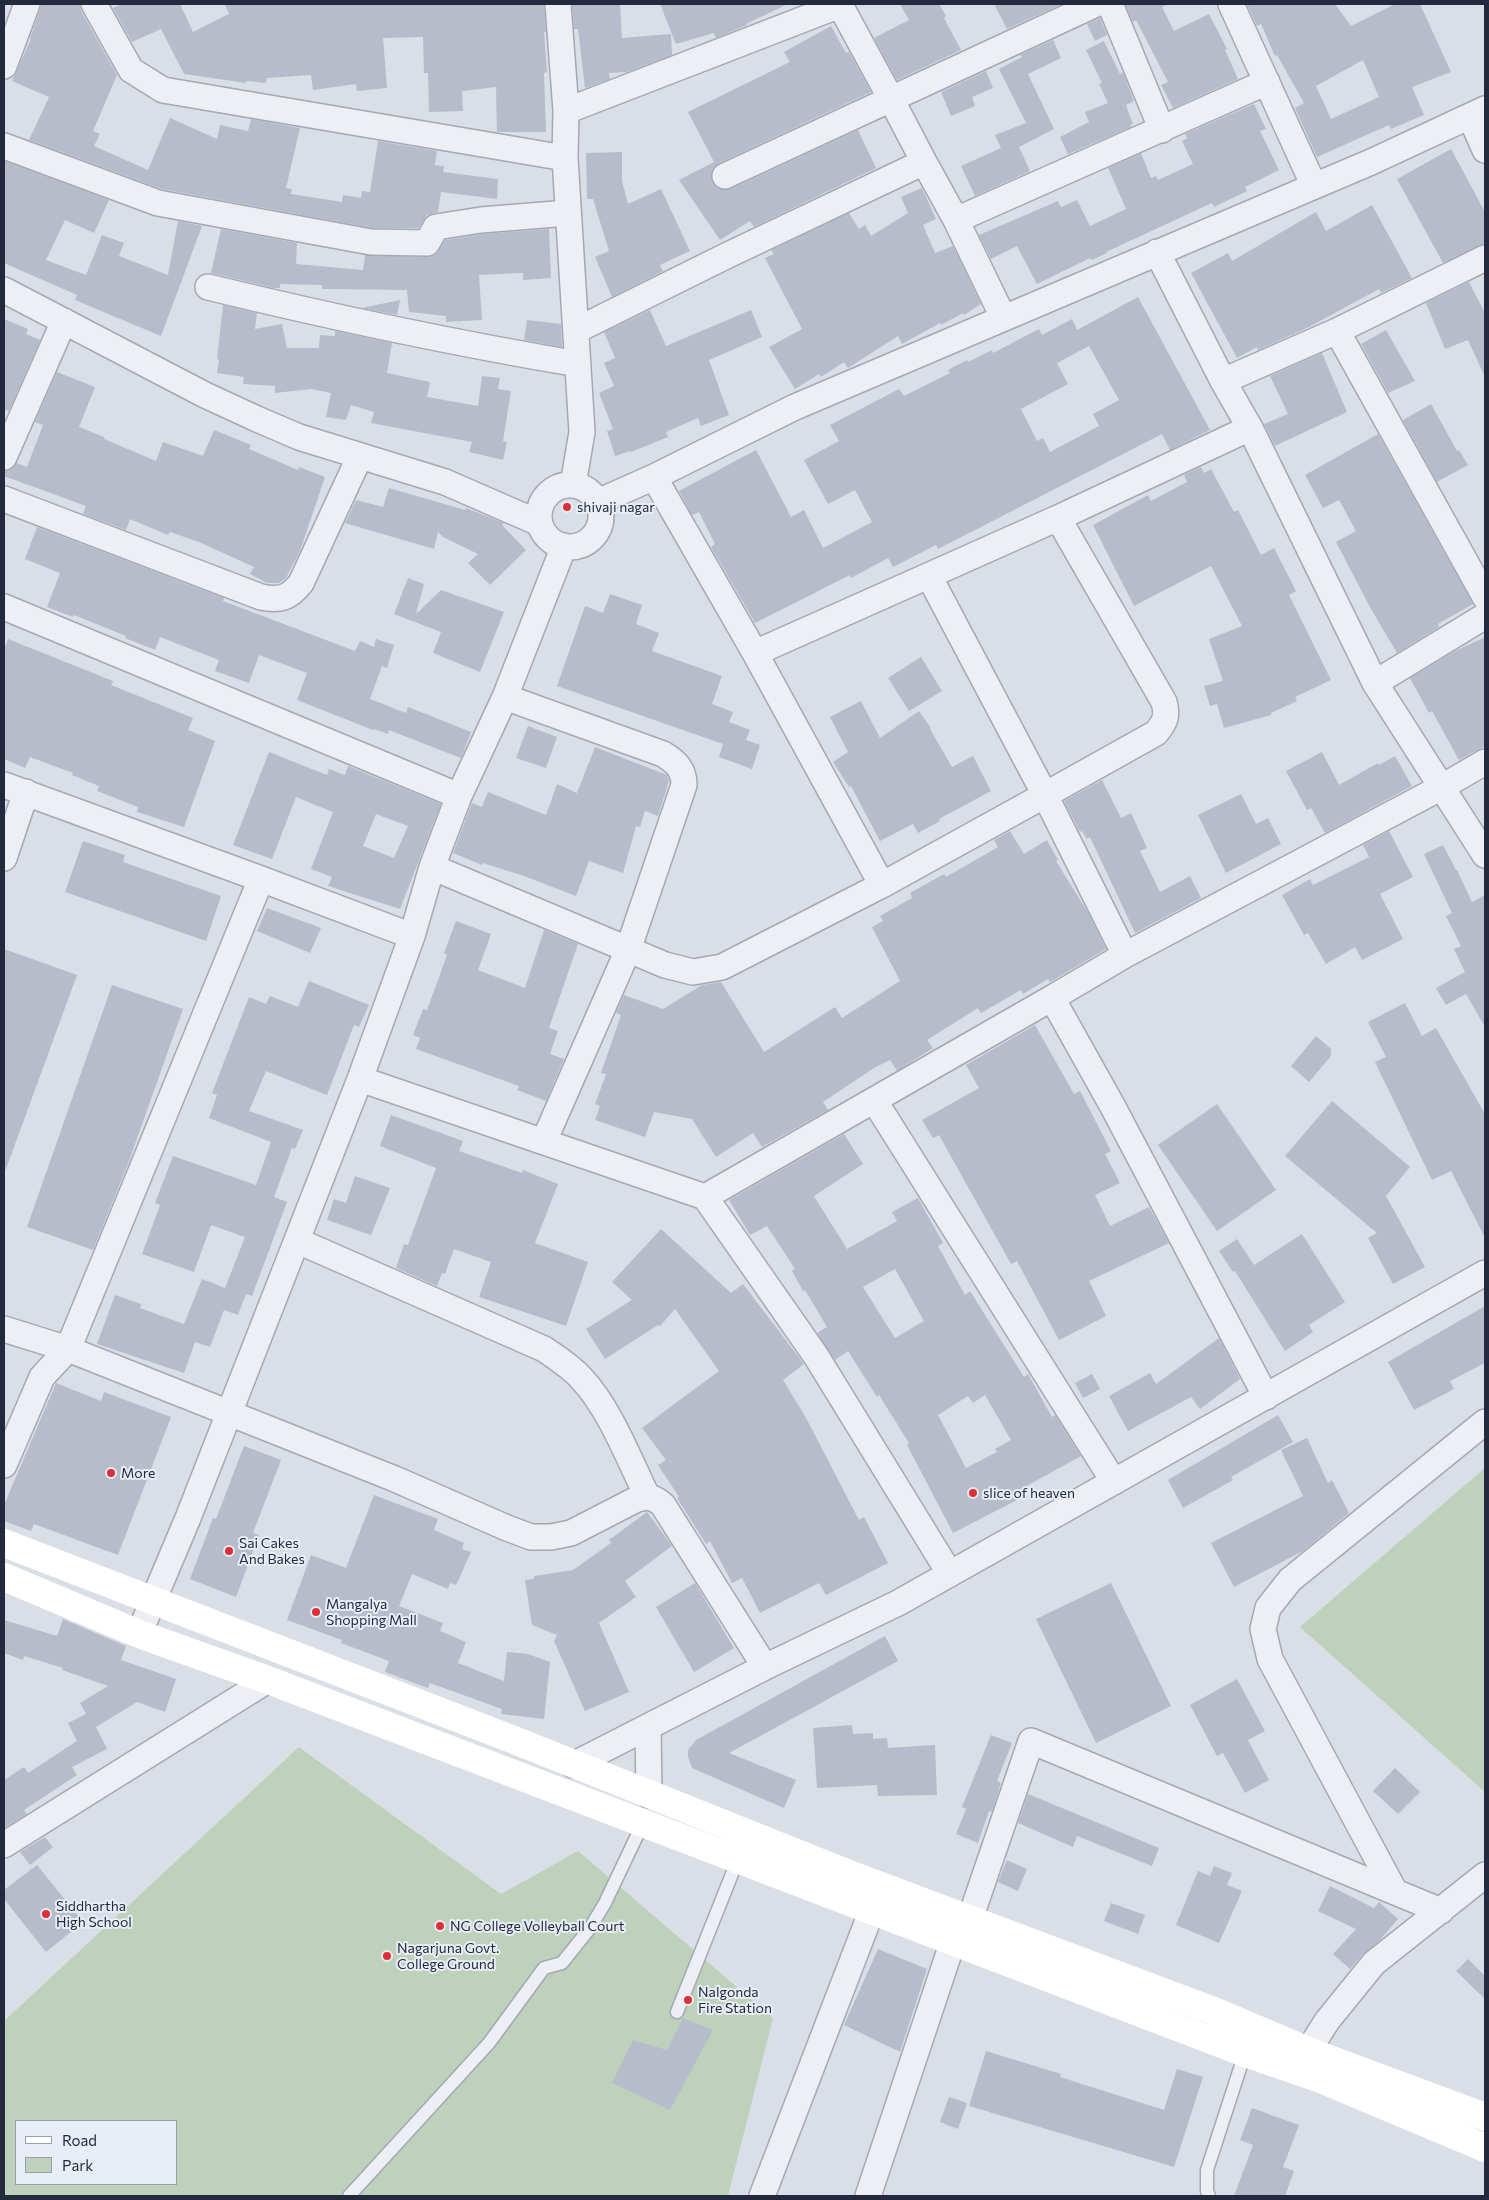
<!DOCTYPE html>
<style>
body{margin:0}
#map{position:relative;width:1489px;height:2200px;overflow:hidden;background:#dadee7;font-family:Commissioner,sans-serif}
canvas{display:block}
.frame{position:absolute;inset:0;border:5px solid #232a3e;pointer-events:none}
.legend{position:absolute;left:15px;top:2120px;width:162px;height:65px;box-sizing:border-box;background:#e9edf5;border:1px solid #9a9fac;margin:0;padding:6px 9px;list-style:none;font-size:15px;color:#232a3e}
.legend li{display:flex;align-items:center;gap:10px;height:25px}
.legend b{width:25px;border:1px solid #9a9fac}
</style>
<div id="map">
<canvas width="1489" height="2200"></canvas>
<div class="frame"></div>
<ul class="legend">
<li><b style="height:6px;background:#fff"></b>Road</li>
<li><b style="height:14px;background:#bed1ba"></b>Park</li>
</ul>
</div>
<script>
const c = document.querySelector('canvas').getContext('2d');
c.lineJoin = 'round';
function fillPath(path, color) { c.fillStyle = color; c.fill(path, 'evenodd'); }
function trace(path, color, width, dash) { c.strokeStyle = color; c.lineWidth = width; c.lineCap = dash ? 'butt' : 'round'; c.setLineDash(dash || []); c.stroke(path); }
function label(font, color, halo, rows, align = 'center') {
  c.font = font + ' Commissioner,sans-serif'; c.lineWidth = 4; c.setLineDash([]); c.textBaseline = 'middle'; c.strokeStyle = halo; c.fillStyle = color; for (const [text, x, y, turn = 0] of rows) {
    c.save(); c.translate(x, y); c.rotate((+turn || 0) * Math.PI / 180); c.textAlign = isNaN(turn) ? turn : align; if (halo) c.strokeText(text, 0, 0); c.fillText(text, 0, 0); c.restore();
  }
}
const green = new Path2D(`
 M1485,1468V1792L1300,1627Z
 M299,1747L501,1894L578,1851L773,2018L728,2196H4V2021ZM16,2121H176V2184H16Z`);
const building = new Path2D(`
 M42,4H80L81,11L117,75L93,131L100,134L94,146L148,170L170,118L217,139L220,125L248,131L251,119L300,128L286,188L292,189L291,194L342,202L343,195L361,198L362,191L370,192L378,141L437,151L435,165L444,166L443,172L498,179L497,199L441,192L438,212L427,215L419,228H372L162,189L29,140L49,97L12,81L31,39L30,38Z
 M122,4H180L193,32L229,14L225,4H544L546,32H544L547,72L544,73L546,132H497L496,87L462,91L463,111L429,112L428,73H424L423,37L383,38L387,88L357,91L356,84L313,90L311,75L267,78L266,83L246,81V83L184,74L161,29L132,42L113,8Z
 M572,4H620L622,38L671,34L672,55L627,72L609,73L610,79L585,88L578,29H574Z
 M660,4H788L746,24L747,25L716,38L714,33L676,44Z
 M900,4H939L946,16L944,18L961,50L897,80L874,38L909,20Z
 M994,4H1062L1007,29Z
 M1125,4H1169L1162,7L1174,31L1209,14L1227,49L1225,50L1238,79L1173,108L1161,85L1168,82L1136,20L1133,22Z
 M1247,4H1335L1351,26L1395,4H1420L1451,72L1412,87L1424,115L1391,129L1389,125L1317,157L1295,108L1304,103L1277,55L1275,56L1261,24L1257,26ZM1363,60L1379,97L1331,119L1316,86Z
 M1100,18L1107,35L1095,41L1087,24Z
 M831,26L846,53L849,52L871,92L719,163L713,168L711,175L712,182L717,188L724,190L731,189L858,130L876,168L754,227L750,221L720,240L679,180L714,162L688,112L790,62L784,52Z
 M1053,40L1061,58L1028,74L1054,129L1019,147L1030,171L975,196L961,166L1001,148L995,135L1026,123L999,69L1022,57L1020,55Z
 M1104,41L1120,74L1123,72L1134,101L1126,105L1133,124L1130,125L1131,127L1068,154L1060,137L1089,122L1085,112L1108,103L1099,84L1102,83L1086,50Z
 M986,71L993,88L972,97L975,106L951,116L941,92Z
 M1254,104L1266,129L1260,131L1279,170L1245,187L1247,191L1214,207L1212,203L1106,252L1107,253L1092,260L1090,258L1037,284L1017,246L991,259L979,235L1058,201L1061,207L1077,200L1090,226L1126,209L1108,168L1141,153L1151,178L1156,176L1158,180L1193,164L1182,141L1187,138L1185,134Z
 M1451,149L1485,212V244L1443,263L1397,179Z
 M622,152V181L628,204L661,189L690,251L660,265L663,271L612,297L595,257L609,251L593,199H587L586,153Z
 M4,161L109,200L94,233L65,220L46,260L86,275L102,235L124,243L119,256L168,275L178,221L202,226L161,336L75,300L77,295L4,263Z
 M922,188L936,219L923,225L935,253L953,246L981,304L964,315L963,313L941,325L940,323L902,344L898,336L848,368L844,362L821,377L819,374L795,389L769,347L802,329L765,258L774,254L771,250L849,213L859,229L865,225L871,236L908,213L901,197Z
 M1372,205L1412,278L1381,293L1379,289L1309,327L1258,350L1257,347L1237,358L1191,273L1228,253L1232,261L1316,212L1326,231Z
 M221,229L297,243L296,264L363,270L365,255L427,257L435,255L445,240L483,234L549,229L551,278L523,280V273L479,275L482,320L446,322V316L409,312L407,290L322,289V285L280,284V288H274L211,273Z
 M1469,282L1485,313V377L1468,340L1445,349L1426,303Z
 M1138,297L1210,430L1170,450L1162,434L938,549L936,545L893,567L888,558L851,578L850,575L755,623L711,547L715,544L699,512L692,515L679,491L756,450L791,517L804,510L823,548L872,522L855,490L828,504L804,460L839,441L830,425L899,389L904,396L950,373L948,370L967,360L968,362L992,350L993,353L1039,329L1042,335L1072,319L1077,330ZM1089,346L1119,400L1093,414L1099,426L1050,452L1043,438L1037,441L1021,409L1068,384L1057,363Z
 M400,300L397,315L362,308Z
 M223,305L257,313L255,329L282,324L287,348H319L320,335L335,336V331L392,343L387,373L430,382L427,397L478,406L482,376L500,378L498,389L511,391L503,441L507,442L503,460L469,452L472,442L371,423L374,412L351,405L346,420L326,417L331,393L311,389L275,393V386L243,384L244,377L217,373L219,360L217,359Z
 M650,310L666,346L751,310L762,337L709,360L729,415L701,426L698,418L666,432L668,437L631,452L630,451L615,456L607,431L613,429L599,393L614,386L604,363L615,358L604,332Z
 M4,319L28,329L26,334L40,340L9,411L4,409Z
 M527,320L561,324L562,347L524,340Z
 M1386,330L1415,381L1388,393L1361,344Z
 M1322,353L1347,412L1275,446L1264,424L1288,414L1270,376Z
 M57,372L95,387L79,427L104,437V439L156,461L163,442L203,456L214,430L251,445L249,449L298,470L299,467L325,477L300,551L286,578L279,583H267L250,574L254,567L199,542L170,532L168,535L130,519L126,530L83,514L86,506L4,476V471L12,469L17,463L27,467L43,425L35,422Z
 M1431,404L1457,451L1459,450L1468,465L1437,482L1403,420Z
 M1378,434L1473,604L1438,624L1439,627L1397,653L1371,609L1336,542L1356,531L1339,500L1323,508L1305,475Z
 M1201,467L1204,473L1211,469L1234,512L1238,510L1261,555L1274,548L1296,591L1289,595L1331,680L1295,697L1297,701L1271,713V715L1224,728L1217,704L1210,706L1204,686L1223,681L1209,639L1242,626L1211,566L1134,606L1093,525L1148,495L1151,501L1187,482L1184,475Z
 M389,488L465,510L466,508L504,523L502,525L526,550L490,585L468,563L478,554L443,537L438,532L434,549L345,523L356,500L383,507Z
 M37,527L224,598L223,601L355,651L360,641L374,647L376,639L394,645L387,668L382,666L370,699L406,713L408,707L471,732L461,758L389,730L388,734L374,729L373,730L297,700L307,673L259,655L249,683L215,671L219,660L160,637L155,650L125,638L126,636L74,615L73,617L47,607L60,573L25,559Z
 M408,578L424,584L416,614L441,590L504,612L480,672L433,653L441,632L394,614Z
 M610,594L642,605L636,624L659,633L652,651L722,676L712,704L733,712L729,722L750,730L746,740L760,745L752,769L719,757L723,744L557,686L585,606L603,613Z
 M1485,637V746L1459,760L1432,711L1429,713L1410,678L1453,652Z
 M8,639L113,681L111,685L193,718L188,730L215,741L184,827L137,812L138,807L97,791L99,786L72,775L73,773L30,757L25,768L4,759V650Z
 M921,657L942,691L909,711L888,678Z
 M861,701L880,738L919,711L931,728L930,729L952,767L973,756L991,791L939,819L940,821L918,833L913,824L880,841L851,786L849,787L833,762L848,752L830,717Z
 M528,726L557,737L546,768L516,758Z
 M595,747L667,775L669,781L658,816L645,811L640,827L636,826L623,873L589,861L576,896L524,876L483,863L482,865L453,853L472,803L482,807L488,792L546,815L557,784L577,793Z
 M269,752L327,775L329,769L345,775L348,766L441,804L400,909L328,886L332,877L311,869L333,812L296,797L272,859L233,845ZM376,814L408,826L394,858L363,846Z
 M1322,752L1339,785L1378,763L1379,765L1395,756L1412,786L1325,833L1311,808L1307,810L1286,771Z
 M1102,780L1121,818L1131,813L1147,848L1140,851L1160,892L1190,876L1201,898L1135,933L1090,837L1087,839L1082,831L1080,832L1064,801Z
 M1241,794L1256,824L1268,818L1281,844L1226,873L1198,815Z
 M1010,831L1024,854L1047,840L1058,860L1056,861L1089,914L1106,949L1050,982L1048,979L1023,994L1021,990L981,1013L978,1008L927,1040L933,1048L897,1071L890,1060L874,1068L823,1102L828,1110L762,1147L753,1133L716,1157L692,1119L654,1112L645,1137L595,1120L600,1106L595,1104L606,1074L601,1073L621,1015L616,1013L624,995L663,1009L702,985L721,982L764,1052L835,1007L842,1018L900,981L872,927L883,921L880,916L912,898L910,893L944,874L946,877L998,847L994,840Z
 M1389,831L1413,877L1380,894L1403,939L1362,960L1355,947L1326,964L1308,933L1304,935L1282,895L1310,879L1313,885L1369,857L1363,845Z
 M83,841L125,855L123,862L221,896L206,941L65,892Z
 M1443,845L1456,870H1457L1472,902L1485,895V1027L1466,994L1446,1005L1436,988L1465,972L1454,949L1461,946L1446,916L1452,913L1424,854Z
 M267,908L321,928L310,953L257,931Z
 M456,921L491,934L478,970L525,988L544,930L578,944L549,1028L558,1031L550,1054L564,1059L546,1101L517,1090L519,1086L416,1049L420,1038L413,1035L423,1009L427,1010L447,955L444,953Z
 M4,949L77,975L6,1169H4Z
 M309,981L369,1005L359,1027L354,1025L327,1095L266,1071L249,1111L303,1130L295,1149L292,1148L274,1197L287,1202L252,1296L246,1294L238,1315L224,1310L210,1347L195,1342L184,1373L97,1344L115,1295L141,1304L140,1308L184,1324L202,1279L225,1288L245,1237L211,1225L194,1272L142,1254L160,1205L155,1203L173,1156L256,1185L271,1142L209,1118L217,1095L212,1093L249,997L266,1004L270,996L298,1007Z
 M112,985L183,1009L128,1164L93,1250L27,1227Z
 M1405,1003L1422,1036L1436,1028L1485,1114V1238L1451,1171L1432,1180L1375,1062L1386,1057L1368,1022Z
 M1035,1025L1074,1094L1080,1091L1111,1151L1105,1154L1120,1183L1095,1195L1110,1226L1149,1207L1169,1243L1089,1281L1106,1316L1059,1340L1017,1261L1011,1264L939,1135L933,1138L922,1120L979,1088L966,1065Z
 M1316,1036L1331,1049V1056L1309,1082L1291,1066Z
 M1332,1101L1410,1167L1386,1196L1425,1267L1393,1284L1368,1238L1377,1233L1285,1156Z
 M1217,1104L1276,1190L1217,1231L1158,1145Z
 M391,1115L463,1141L459,1151L522,1173L523,1170L558,1184L535,1243L588,1262L566,1326L479,1297L491,1262L454,1249L445,1274L442,1273L437,1286L396,1268L404,1244L408,1245L436,1168L380,1146Z
 M844,1134L863,1164L814,1196L847,1249L897,1221L892,1212L918,1198L943,1243L938,1246L965,1295L970,1291L1024,1377L1028,1374L1052,1417L1055,1415L1081,1456L1014,1493L1017,1500L953,1533L907,1445L909,1443L879,1395L877,1397L848,1351L835,1360L817,1333L827,1327L805,1290L803,1291L792,1271L795,1269L767,1226L750,1235L729,1200ZM895,1269L924,1321L895,1338L863,1287ZM985,1395L1011,1440L995,1449L997,1452L966,1468L938,1415L968,1396L973,1403Z
 M355,1176L390,1188L371,1235L327,1220L334,1199L346,1203Z
 M661,1229L731,1293L743,1284L804,1364L783,1380L805,1416L859,1520L864,1517L888,1563L826,1595L819,1583L760,1613L742,1578L732,1583L710,1541L706,1544L677,1498L679,1497L658,1465L666,1460L642,1428L719,1371L675,1309L660,1326L658,1325L605,1359L586,1329L632,1300L612,1282Z
 M1302,1234L1345,1302L1309,1325L1313,1332L1285,1351L1235,1271L1233,1272L1219,1251L1237,1239L1254,1265Z
 M1485,1306V1363L1450,1381L1454,1389L1414,1410L1388,1362Z
 M1219,1338L1240,1379L1200,1409L1191,1397L1128,1431L1109,1396L1150,1373L1156,1384Z
 M1092,1374L1100,1389L1083,1398L1075,1383Z
 M56,1383L101,1401L104,1392L171,1417L118,1555L34,1524L31,1531L4,1521V1505Z
 M1278,1415L1293,1442L1231,1477L1233,1480L1183,1508L1168,1480Z
 M1307,1438L1328,1483L1332,1480L1349,1513L1303,1551L1234,1587L1211,1543L1303,1496L1281,1450Z
 M244,1446L281,1460L253,1533L259,1535L236,1597L190,1579L213,1518L216,1519Z
 M374,1495L438,1519L434,1530L464,1543L462,1549L471,1552L456,1585L450,1583L448,1589L412,1574L399,1606L443,1623L440,1631L466,1642L458,1663L504,1681L507,1652L528,1654L550,1662L544,1719L501,1714L502,1709L430,1683L428,1688L385,1672L389,1661L341,1643L342,1640L287,1620L311,1555L346,1568Z
 M647,1512L672,1546L625,1581L636,1597L599,1623L629,1692L585,1711L554,1641L557,1635L532,1625L525,1580L534,1579V1576L573,1570L611,1543L609,1540Z
 M695,1583L734,1648L694,1672L656,1607Z
 M1111,1583L1171,1706L1096,1743L1036,1619Z
 M63,1619L126,1646L121,1660L176,1679L165,1712L137,1702L96,1727L107,1749L72,1767L77,1775L24,1810L27,1814L4,1828V1780L24,1767L28,1773L77,1741L68,1723L86,1714L80,1703L108,1686L62,1670L63,1668L24,1656L23,1660L4,1653V1620L57,1636Z
 M885,1636L898,1661L729,1753L796,1780L784,1808L692,1768L688,1757V1750L696,1740Z
 M1237,1679L1265,1731L1248,1740L1269,1780L1245,1793L1223,1753L1217,1756L1190,1705Z
 M852,1725L853,1734L873,1733V1739L887,1738L888,1748L935,1745L937,1795L878,1796L877,1785L817,1788L813,1728Z
 M991,1735L1012,1743L997,1781L1001,1783L992,1812L989,1811L978,1843L956,1834L966,1809L962,1807Z
 M1395,1768L1420,1792L1398,1814L1373,1791Z
 M1028,1794L1159,1848L1152,1866L1077,1836L1073,1847L1018,1823Z
 M45,1837L53,1847L30,1865L20,1852Z
 M1007,1860L1027,1869L1018,1891L998,1882Z
 M37,1865L83,1922L46,1952L4,1899V1890Z
 M1214,1866L1232,1873L1227,1885L1242,1891L1219,1943L1176,1925L1198,1871L1210,1876Z
 M1330,1886L1374,1908L1379,1902L1398,1919L1380,1940L1363,1954L1350,1969L1333,1954L1356,1929L1318,1911Z
 M1111,1903L1145,1915L1138,1934L1104,1921Z
 M878,1949L927,1969L900,2052L844,2025Z
 M1468,1959L1485,1976V1999L1456,1971Z
 M683,2018L713,2030L670,2110L612,2083L633,2040L667,2050Z
 M986,2051L1061,2074L1060,2077L1164,2110L1177,2069L1203,2077L1174,2167L969,2106Z
 M949,2097L967,2103L958,2129L940,2122Z
 M1252,2108L1299,2125L1283,2167L1294,2171L1285,2196H1234L1253,2145L1240,2140Z`);
const lane = new Path2D(`
 M677,2012L738,1859
 M349,2196L489,2043L544,1968L562,1963L590,1928L605,1903L643,1823
 M1209,2196L1207,2191V2170L1245,2053`);
const street = new Path2D(`
 M94,4L131,70L163,90L565,158
 M558,4L566,111L565,158L582,432L573,485
 M1110,4L1162,130
 M1231,4L1314,186
 M4,66L27,4
 M566,111L840,5L891,99L1096,4
 M1470,116L1485,150
 M4,146L158,203L371,242L427,243L436,227L481,220L568,213
 M924,162L956,220
 M1157,252L1223,381L1337,331
 M1485,258L1337,331L1485,597
 M208,287C331,317 454,343 578,364
 M4,290L205,395L257,419L299,437L445,482L539,523
 M1003,317L956,220L1267,82
 M577,330L726,256L924,162L891,99L725,176
 M1223,381L1250,428L1375,683
 M4,457L64,321
 M654,477L755,653L1058,518L1164,702C1168,716 1165,722 1156,733L1045,795L1125,955
 M539 516a31 31 0 1 1 62 0a31 31 0 1 1-62 0Z
 M4,499L261,597C280,601 289,598 301,583L360,456
 M598,502L654,477L795,407L1371,162L1485,109
 M1058,518L1250,428
 M4,607L459,796
 M1485,616L1375,683L1485,855
 M755,653L882,885
 M505,697L663,754C676,762 684,769 684,785L628,950L544,1141
 M4,785L261,879L412,936
 M4,858L26,792
 M432,867L665,965L693,972L722,967L882,885L1045,795L929,576
 M360,1079L705,1197L816,1356L950,1574
 M874,1100L1114,1482
 M705,1197L1052,998
 M298,1241L544,1349C557,1358 570,1366 581,1378C609,1407 629,1459 647,1496
 M4,1329L68,1349L395,1479L507,1528L531,1537H551L571,1533L637,1499C649,1496 654,1497 663,1505L765,1667
 M1266,1397L1113,1107L1052,998L1125,955L1442,787L1485,762
 M4,1465L42,1377L68,1349L261,879
 M139,1634L188,1518L360,1079L412,936L432,867L459,796L505,697L564,546
 M648,1727L649,1795
 M573,1765L765,1667L898,1603L1485,1273
 M4,1845L268,1680
 M1395,1892L1270,1659L1263,1629L1268,1608L1290,1580L1485,1422
 M970,1919L1031,1741L1441,1911
 M1308,2051L1327,2021L1374,1963L1485,1875
 M762,2196L872,1910
 M868,2196L953,1941`);
const secondary = new Path2D(`
 M4,1543L509,1738L849,1874L1214,2011L1308,2051L1485,2117
 M4,1577L139,1634L268,1680L1245,2053L1321,2079L1485,2148`);
const markers = [
 [567,507,5,"#db3036"],
 [111,1473,5,"#db3036"],
 [973,1493,5,"#db3036"],
 [229,1551,5,"#db3036"],
 [316,1612,5,"#db3036"],
 [46,1914,5,"#db3036"],
 [440,1926,5,"#db3036"],
 [387,1956,5,"#db3036"],
 [688,2000,5,"#db3036"]
];
const poiNames = [
 ["shivaji nagar",577,507],
 ["More",121,1473],
 ["slice of heaven",983,1493],
 ["Sai Cakes",239,1543],
 ["And Bakes",239,1559],
 ["Mangalya",326,1604],
 ["Shopping Mall",326,1620],
 ["Siddhartha",56,1906],
 ["High School",56,1922],
 ["NG College Volleyball Court",450,1926],
 ["Nagarjuna Govt.",397,1948],
 ["College Ground",397,1964],
 ["Nalgonda",698,1992],
 ["Fire Station",698,2008]
];
fillPath(green, '#bed1ba');
fillPath(building, '#b7bcca');
trace(lane, '#a3a8b4', 15);
trace(street, '#a3a8b4', 28);
trace(lane, '#edeff5', 12);
trace(street, '#edeff5', 25);
trace(secondary, '#fff', 28);
for (const [x, y, r, color] of markers) { const dot = new Path2D(); dot.arc(x, y, r, 0, 2 * Math.PI); c.fillStyle = color; c.fill(dot); trace(dot, '#e9edf5', 2); }
label('14px', '#232a3e', '#e9edf5', poiNames, 'left');
</script>
